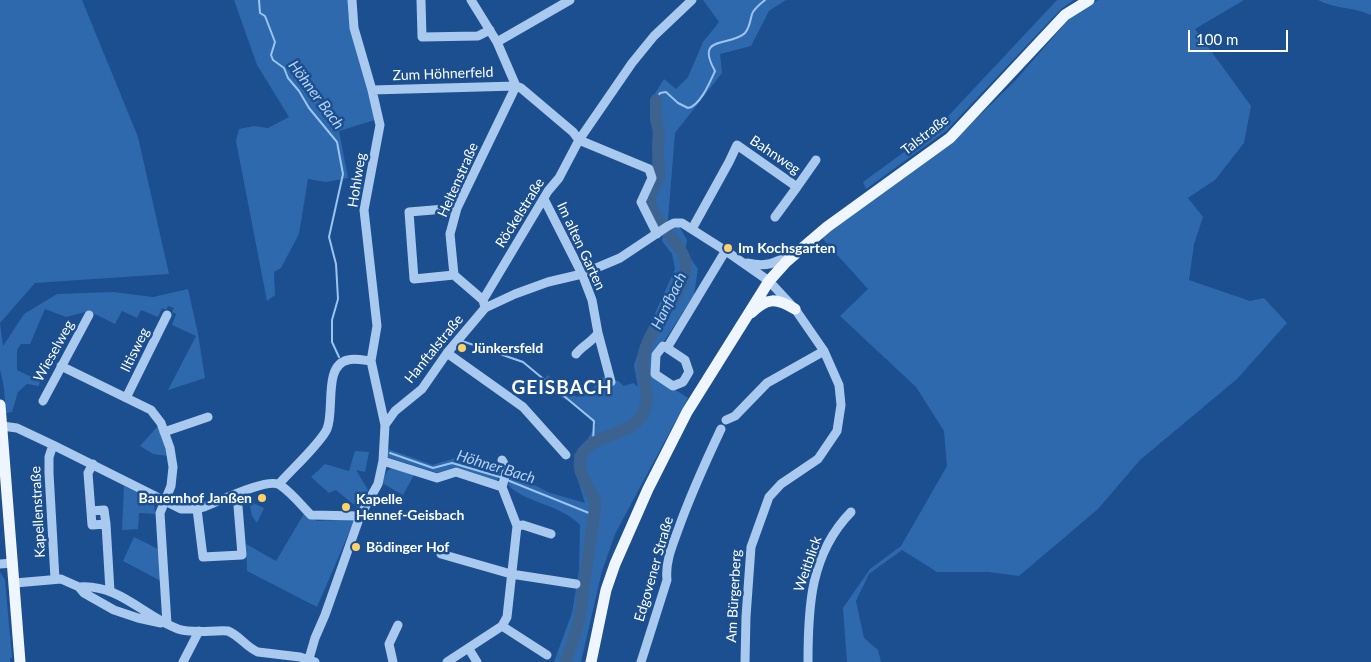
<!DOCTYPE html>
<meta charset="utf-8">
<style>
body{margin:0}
#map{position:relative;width:1371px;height:662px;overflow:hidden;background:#1b4f8f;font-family:Lato,sans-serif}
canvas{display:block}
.scale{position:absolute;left:1188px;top:30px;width:100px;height:22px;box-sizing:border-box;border:2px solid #fff;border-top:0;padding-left:6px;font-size:15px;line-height:18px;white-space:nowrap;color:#fff;-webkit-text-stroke:4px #1b4f8f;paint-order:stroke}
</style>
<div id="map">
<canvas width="1371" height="662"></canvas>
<div class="scale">100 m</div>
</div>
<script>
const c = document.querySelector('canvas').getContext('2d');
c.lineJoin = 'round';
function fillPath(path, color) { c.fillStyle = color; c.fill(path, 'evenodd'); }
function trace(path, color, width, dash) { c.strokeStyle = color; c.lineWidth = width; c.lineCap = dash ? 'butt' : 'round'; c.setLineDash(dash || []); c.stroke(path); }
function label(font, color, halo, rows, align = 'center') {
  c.font = font + ' Lato,sans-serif'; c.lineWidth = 5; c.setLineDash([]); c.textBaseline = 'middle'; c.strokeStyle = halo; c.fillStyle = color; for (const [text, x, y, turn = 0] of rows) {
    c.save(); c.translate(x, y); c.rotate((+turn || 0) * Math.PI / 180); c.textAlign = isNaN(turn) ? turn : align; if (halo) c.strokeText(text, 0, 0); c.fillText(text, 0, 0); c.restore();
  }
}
const green = new Path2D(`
 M0,0H82L138,137L169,274L35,283L0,323L3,346L24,314L57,294L114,292L153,297L188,289L198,334L205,378L168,390L196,336L172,325L176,314L172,312L174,308L168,306L166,310L162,308L158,317L141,310L137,318L122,311L115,324L89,311L66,317L45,309L30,344H21L17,350V370L40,381L39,386L27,384L18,392L12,412L6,413L4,388L0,369Z
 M234,0H350L375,120L339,131L348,178L326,182L308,179L299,234L281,268L274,272L275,295L267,301L236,141L239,129L254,126L268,128L289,117L257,65Z
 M703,0H786L769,11L751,46L720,54L722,73L675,133L668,220L660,226L647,206L652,182L653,129L651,100L664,79L676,89L688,77L703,42L719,22Z
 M1057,0H1074L1061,9L946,131L866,189L863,182L937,128Z
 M1098,0H1244L1195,29L1251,106L1244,143L1215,180L1188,198L1203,217L1194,244L1189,280L1250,301L1264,298L1287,323L1237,379L1140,460L1098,509L1019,576L988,572H937L902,550L869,574L856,601L864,638L878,650L881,662H847L843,608L870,569L901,546L947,466L944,431L916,387L840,316L868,289L821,237L948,146L1015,81L1069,19Z
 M1318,0H1371V15C1354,7 1334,9 1318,0Z
 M679,226L687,240L685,250L698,269L694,295L665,340L654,351L651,374L688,398L615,534L602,571L581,662H554L572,613L579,571L580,525C560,504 525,503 508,485L512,474L550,493L585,503L577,477L574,455L586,442L596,425L569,401L549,391L543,381L548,375L561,391L578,397L591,390L606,374L611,381H618L624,386L633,383L638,387L634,365L641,344L675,269L672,254L662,241L663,234Z
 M158,426L168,456L153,454L140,446Z
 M388,449L433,465L458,457L501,470L497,481L455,467L438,473L387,457Z
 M355,451L369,452L365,472L356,470L368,490L358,508L336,490L329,493L311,477L325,464L349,471Z
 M392,468L414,475L403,495L382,483L387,471Z
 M124,486L154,500L155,514L139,513L138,529L122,530Z
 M249,501L264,508L257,523L252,516Z
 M305,512L317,521L355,519L317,607L247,571L246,544L276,561Z
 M134,537L160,550L161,581L123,561Z
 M0,572L5,580L12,658H10V662H0Z`);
const stream = new Path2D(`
 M259,0L260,13L265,16L275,42L271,55L273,60L284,68L288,78L299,91L309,108L337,142L343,174L329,237L336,264L338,299L332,320V342L339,357
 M656,100L660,93L666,92L678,103L688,108C700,106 710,82 715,71C694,34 731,47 745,33C750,27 750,21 752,14C754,9 760,4 765,0
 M462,341L523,362L594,421L593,443
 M390,453L433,468L452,463L503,478
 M507,480L594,515`);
const river = new Path2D(`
 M566,662L579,621L594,515C595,511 595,507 595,503C592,486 573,473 582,454C591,436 626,435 639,419C654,401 642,381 643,361C644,329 688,293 686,265C685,249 664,231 656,217C653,212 651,206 649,200L659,176L658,146L659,132L656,119V100`);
const minor = new Path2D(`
 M352,0L354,28L372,90L380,125L364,210L377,326L371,361L385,425
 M421,0L422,37L478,36L490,30
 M471,0L497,42L516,86L521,88L573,132L579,140L649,169L652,178L641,202L657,234
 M497,42L570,0
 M372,90L516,86L457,208L450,234L454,275L483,300L485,308
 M544,199L582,274L592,300L598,333C592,342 582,346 576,354
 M775,217L797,187
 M692,229L729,162L737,145L797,187L816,160
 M747,263C767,267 774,264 791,254
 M454,275L414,279L409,212L457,208
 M483,300L548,191L559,178L579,140L632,63L654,36L692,0
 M598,333L611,382
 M667,348L663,346L656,355L655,374L673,386L683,382L689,372L685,360L667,348L726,250
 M447,353L523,407L566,455
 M61,366L151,410L161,423L170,448L173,467L171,486L160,513L167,624
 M126,398L167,315
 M43,401L89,315
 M726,420L735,416L767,383L824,351
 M2,426L17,428L53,445L181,509H197L204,507C220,501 268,477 280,485C292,493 301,505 311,515L360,516
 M164,432L208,417
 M53,445L49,457V473L55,579
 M383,461L437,478L456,472L502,487L517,526L507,617L502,626L447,662
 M279,484C291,470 320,444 327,429C335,410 323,365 348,360C354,358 363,360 371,361
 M502,487L507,469L502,460
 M197,509L203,557L242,555L237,494
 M91,511L104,510L106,524L92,525L88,473L93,464
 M106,524L110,591
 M517,526L523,525L551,534
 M441,554L511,574L576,584
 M0,564L13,563
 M15,583L61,579L79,587L84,593L114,610L138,618L161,623
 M79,587C120,584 143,616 178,629C193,634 212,630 228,631C240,636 246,647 258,652L300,657L315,662
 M502,626L547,655
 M469,649L477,662
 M183,662L199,631
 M308,662L315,638L325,615L360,516L378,484L383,461L385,425L395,411L422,389L447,353L485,308L515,294L548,282L582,274L620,258L668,226L674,223H682L726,251L769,281L795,309L824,351L839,385L841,405L837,431L818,459L781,484L769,497L751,547L746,617L745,662
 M393,662L389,644L398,625
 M641,662L667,580C665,563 672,546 678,530C690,496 705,463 721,429
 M808,662C808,607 810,554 851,512`);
const major = new Path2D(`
 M751,313C768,297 776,298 795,309
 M0,405L20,662
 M591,662L606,590L615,564L648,489L687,412L769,281L786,262L827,227L950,138L1065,15L1089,0`);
const markers = [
 [728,248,5,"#ffd166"],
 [462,348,5,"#ffd166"],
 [262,498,5,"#ffd166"],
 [346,507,5,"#ffd166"],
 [356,547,5,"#ffd166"]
];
const streetNames = [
 ["Zum Höhnerfeld",443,74,-2],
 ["Talstraße",925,135,-38],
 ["Bahnweg",775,155,34],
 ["Hohlweg",357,180,-81],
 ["Heltenstraße",458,180,-66],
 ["Röckelstraße",520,213,-58],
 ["Im alten Garten",581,246,65],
 ["Hanftalstraße",434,349,-51],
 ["Iltisweg",135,350,-64],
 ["Wieselweg",54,351,-61],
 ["Kapellenstraße",38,512,-93],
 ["Weitblick",808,564,-71],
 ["Edgovener Straße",654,569,-74],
 ["Am Bürgerberg",734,596,-87]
];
const poiNames = [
 ["Im Kochsgarten",738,248],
 ["Jünkersfeld",472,348],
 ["Bauernhof Janßen",252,498,"right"],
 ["Kapelle",356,499],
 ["Hennef-Geisbach",356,515],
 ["Bödinger Hof",366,547]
];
const waterNames = [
 ["Höhner Bach",316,95,53],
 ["Hanfbach",669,301,-64],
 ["Höhner Bach",496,467,17]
];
const districtNames = [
 ["GEISBACH",562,388]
];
fillPath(green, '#2e69ad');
trace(stream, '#9cc4f0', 2);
trace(river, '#3c6290', 12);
trace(minor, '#a9c9ee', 9);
trace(major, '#f0f6ff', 11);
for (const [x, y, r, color] of markers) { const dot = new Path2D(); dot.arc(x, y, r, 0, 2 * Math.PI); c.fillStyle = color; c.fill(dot); trace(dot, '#1b4f8f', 2); }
label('14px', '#fff', '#1b4f8f', streetNames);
label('bold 14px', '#fff', '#1b4f8f', poiNames, 'left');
label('italic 15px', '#b5d3f5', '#1b4f8f', waterNames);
c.letterSpacing = '1px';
label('bold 19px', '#fff', '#1b4f8f', districtNames);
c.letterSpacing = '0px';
</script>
